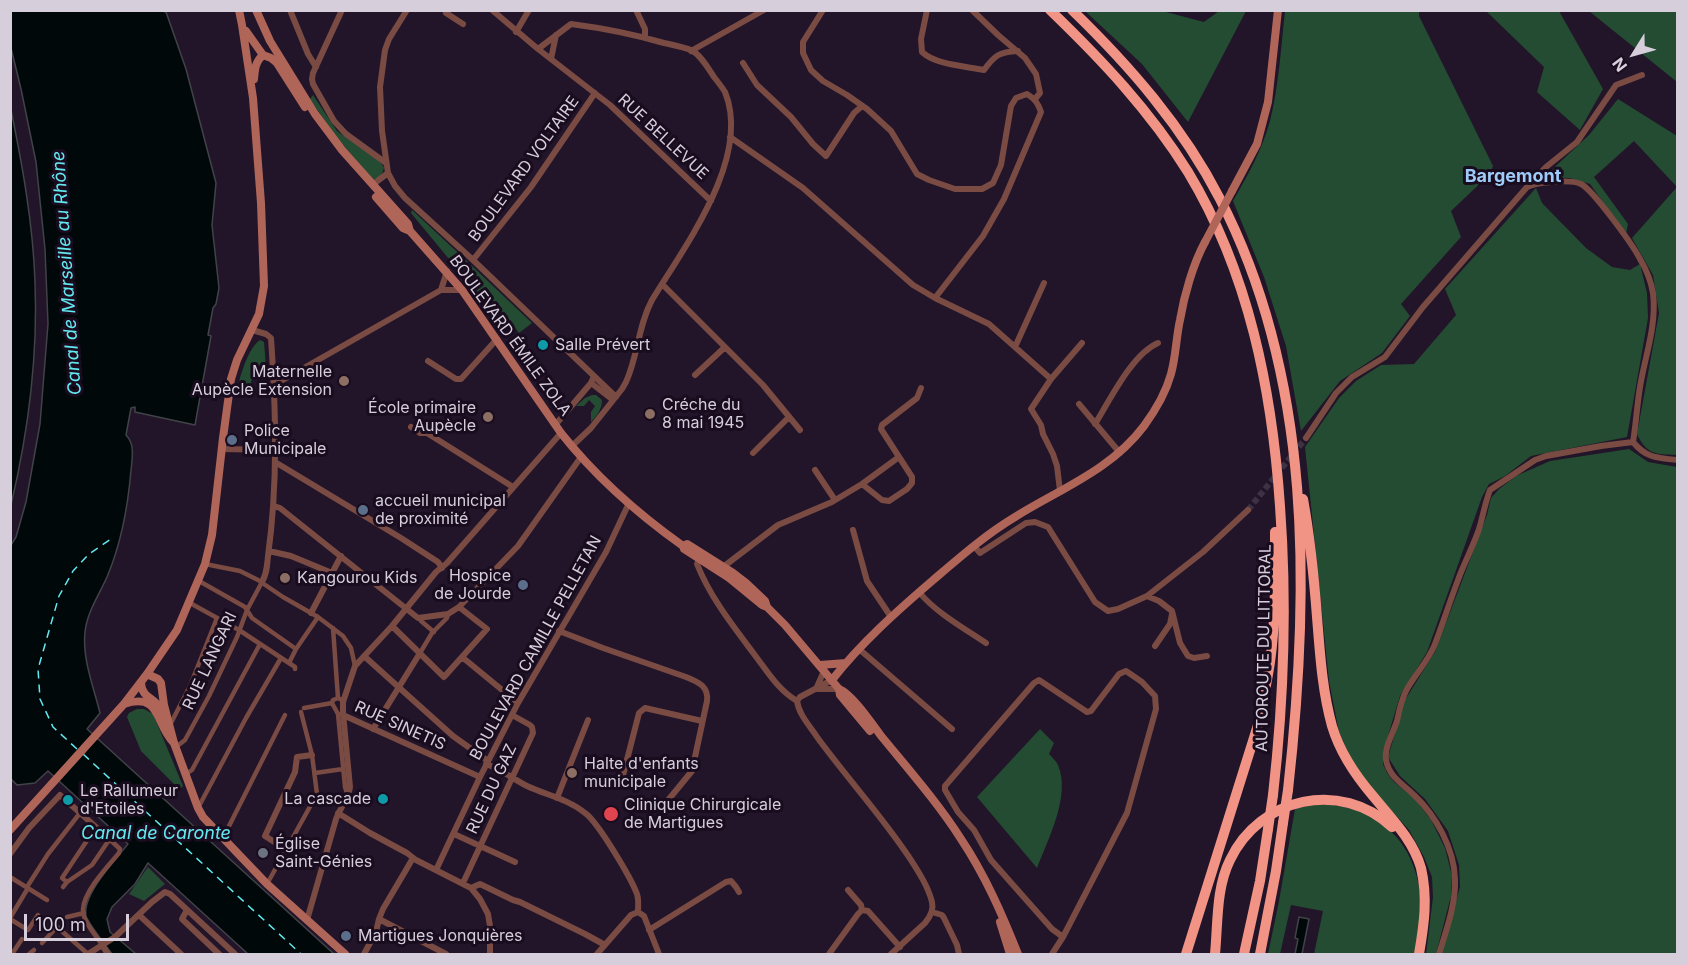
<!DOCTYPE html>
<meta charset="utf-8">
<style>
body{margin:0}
#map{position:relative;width:1688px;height:965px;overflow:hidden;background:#221529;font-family:Inter,sans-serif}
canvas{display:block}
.frame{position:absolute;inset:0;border:12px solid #d6cedb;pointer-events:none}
.north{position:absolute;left:1604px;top:24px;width:60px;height:60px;-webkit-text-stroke:4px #190c1f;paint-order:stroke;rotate:233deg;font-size:16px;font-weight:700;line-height:24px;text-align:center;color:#d6cedb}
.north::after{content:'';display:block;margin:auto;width:21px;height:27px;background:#d6cedb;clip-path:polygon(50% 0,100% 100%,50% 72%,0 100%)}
.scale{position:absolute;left:24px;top:914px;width:105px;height:27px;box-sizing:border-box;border:3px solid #d6cedb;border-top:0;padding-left:8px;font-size:18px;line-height:21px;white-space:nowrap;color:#d6cedb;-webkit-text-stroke:4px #190c1f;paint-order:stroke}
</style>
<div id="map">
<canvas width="1688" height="965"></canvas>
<div class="frame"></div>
<div class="north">N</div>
<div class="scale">100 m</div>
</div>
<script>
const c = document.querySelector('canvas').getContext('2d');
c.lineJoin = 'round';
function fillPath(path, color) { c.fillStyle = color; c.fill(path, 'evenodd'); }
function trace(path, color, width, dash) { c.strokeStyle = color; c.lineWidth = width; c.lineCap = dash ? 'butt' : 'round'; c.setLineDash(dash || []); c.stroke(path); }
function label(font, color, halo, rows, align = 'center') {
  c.font = font + ' Inter,sans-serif'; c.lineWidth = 6; c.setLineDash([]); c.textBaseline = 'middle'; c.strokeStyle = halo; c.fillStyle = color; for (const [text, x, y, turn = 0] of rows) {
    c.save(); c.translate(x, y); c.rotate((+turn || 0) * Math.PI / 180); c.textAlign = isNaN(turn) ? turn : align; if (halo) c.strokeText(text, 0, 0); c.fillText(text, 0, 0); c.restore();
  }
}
const green = new Path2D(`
 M1085,11H1162L1204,22L1219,11H1246L1188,122L1142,64Z
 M1285,11H1419V16L1493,166L1490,174L1451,211L1461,237L1401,304L1410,316L1382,353L1340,381L1301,431L1286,346L1264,277L1233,201C1248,175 1262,150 1270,121C1279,85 1281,47 1285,11Z
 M1486,11H1559L1603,89L1580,130L1537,92L1544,67Z
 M1589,11H1677V82Z
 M313,95L337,131L380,162L384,167C383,175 379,177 373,180L334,134L310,99Z
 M1618,99L1677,136V455C1655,454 1647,455 1637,434L1659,313L1653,275L1632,238L1677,187L1634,141L1594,177L1628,224L1626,234L1590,184L1570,178L1544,177L1589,135Z
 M1536,188L1542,203L1586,248L1612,267L1630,270L1640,264L1647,293L1648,318L1627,437L1531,456L1505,476L1489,484L1482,497L1427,652L1400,696L1384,749L1383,764L1387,773L1394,782L1415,799L1431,820L1445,848L1452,876L1451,896L1436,954H1426L1433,897L1432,877L1424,857L1409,830L1367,783L1351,759L1339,732L1329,681L1305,447L1339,398L1356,381L1381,365L1414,364L1456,315L1445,289Z
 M412,210L468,262L458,270L411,213Z
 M471,265L532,323L519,333L511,322L500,330L460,274Z
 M260,340L264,342L266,368L251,381V389L237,390C240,376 248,348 260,340Z
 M592,395H596L602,400C602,409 597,416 591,422V412L595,406L589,400L584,406H576L585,398Z
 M1629,449L1648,462L1677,467V954H1441L1460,887L1459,865L1448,831L1425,799L1400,776L1388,757L1405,700L1435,652L1487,515L1491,498L1499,489L1516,476L1550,461Z
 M137,709H144L153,714L183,786L181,788L179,789L141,751L127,717L129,713Z
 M1040,729L1054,743L1049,754C1052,757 1056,761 1058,765C1071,796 1048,839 1037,868L977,797Z
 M1326,804C1339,806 1353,808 1366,814C1398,829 1417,860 1420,895C1422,914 1417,935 1415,954H1314L1323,911L1291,905L1280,954H1268L1279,901L1295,809L1310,805Z
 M148,867L165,884L144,901L129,894Z`);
const water = new Path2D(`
 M157,10L166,12L186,69L216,183L212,225L219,288L216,304L213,308L208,335L211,336L195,425L135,412V407L131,408L126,435C128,437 130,440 131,443C134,451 132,461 131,470C128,506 121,544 107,577C99,595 87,612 85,632C82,659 94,688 100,713L87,729L334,954H248L148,863L135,884L112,907L107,919L110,932L136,954H112C107,947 88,923 86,916C82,895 115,860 128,844L48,771L35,783L17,785L11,779V545L16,537L26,502L40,424L48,324L45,249L36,162L21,89L11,48L10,11Z
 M10,105C22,163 33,223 35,282C38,357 28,433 11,505Z
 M1299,917L1309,919L1302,954H1295L1298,939L1295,938Z`);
const ferry = new Path2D(`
 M77,749L53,727L40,699L38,669L59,596L73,571L89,554L114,537
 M83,754L301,954`);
const minorTunnel = new Path2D(`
 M1248,510L1306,438`);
const pedestrian = new Path2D(`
 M205,564L240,571L258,580L283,597L318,617L343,636L351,648L355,666
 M199,581L245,607L252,618L296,649
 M190,603L239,630L295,667V669
 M420,618L421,621L434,632
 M333,628L338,698L344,701
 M420,653L432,633L447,618L448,614
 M289,663L296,649L318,617
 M338,698L333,700L332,703L338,714H340
 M304,708L332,703
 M338,714L345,787L348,796
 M170,725L190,686L217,618
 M176,747L185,740L209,696L237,637L247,610L262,582
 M315,773L343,769
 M186,774L192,770L260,644
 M198,808L246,718L281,658
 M223,838L285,715
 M10,877L47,900
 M67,882L62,878L96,827
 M267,884L317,794L312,755L301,712
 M27,887L48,854L80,813
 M63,887L67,882L92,865L109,840
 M67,917L84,913
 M10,918L28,888
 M10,919L28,930L38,915
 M100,942C94,933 82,920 83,909C84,891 108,866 119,853L120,849L106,836
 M42,943L57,927L88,954
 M12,954L22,939
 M29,954L34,950`);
const minor = new Path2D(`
 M290,10L308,54L316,67
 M342,10L313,73L312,79L313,84L334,121L346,134L386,163
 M407,10L389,39L385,50L380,87L382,131L388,173L395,186L405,198L473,260L594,376L591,383L556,424
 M445,10L446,13L463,24
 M492,10L538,49L610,105L711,201
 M636,10L645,29V37
 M823,10L803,42V53L811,70L823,81L847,95L867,109L891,131L917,174L929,180L955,189H982L993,183L1001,165L1011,106L1016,98L1027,94C1035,99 1038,103 1041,112L1004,199L983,236L935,298
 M927,10L921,39L922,52C936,65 965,66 984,70C995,55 999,52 1018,51
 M972,10L998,35L1025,58L1036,74L1040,93L1035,99
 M516,32L529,10
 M538,49L571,24C602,28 633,34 664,43C673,45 683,47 691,50C701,55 708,68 714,77C718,82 722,87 725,92C752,158 684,247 652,300C638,326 638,356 626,382L622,389L591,428L572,446
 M691,51L764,10
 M551,59L556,35
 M743,63L757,85L791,117L813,144L826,156L854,113L862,106
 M730,137L803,188L913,285L935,298L989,324L1051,379
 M372,185L388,173
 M473,260L531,187L595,93
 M663,285L763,385L800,430
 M441,290L447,271
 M252,330L266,334L271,338C276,411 278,484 268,556C267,566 267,573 262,582
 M1015,347L1044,283
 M428,361L456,379H461L497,339
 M695,375L725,347
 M594,376L616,397
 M591,383L613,400
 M274,385L441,290H462
 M1079,404L1120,453
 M1095,424C1110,400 1132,354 1158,343
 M411,427L420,433H427L513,487
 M1306,438L1336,393L1352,377L1385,357L1423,307L1527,187L1546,167L1577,142L1616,85L1642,75
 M1633,442C1646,458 1657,458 1678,460
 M222,449L275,450
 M753,453L789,417
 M275,462L401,538L438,562L442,568
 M815,470L835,500
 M862,484L882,500L889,501L907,489L912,483V477L881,429L882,425L917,398L921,388
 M1060,491L1057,466L1053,454L1043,434L1041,425L1031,409L1051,379L1082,343
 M274,506L280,508L418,618L448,614L459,607L518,546L581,457
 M853,530L867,581L891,617
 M974,546L980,553L1026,523L1035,522L1048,527L1095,602L1108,611L1118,609L1147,596L1203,552L1248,510
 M269,551L291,556L332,573
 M699,559L697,564C710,597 733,626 754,654C767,671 778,690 797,701
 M723,567L778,525L832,502L862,484L899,457
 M919,592C935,612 965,629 986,643
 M1147,596L1159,601L1172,611L1180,643L1188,656L1194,658L1207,656
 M311,613L341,556
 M392,626L444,677L487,629L459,607
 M559,631L603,648L686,677C698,682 709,686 707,701L692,771L669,799
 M1155,646L1170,624L1172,614
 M859,649L952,729
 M364,656L453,736L488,761
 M462,657L518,703
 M816,689H839
 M816,689L824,671
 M797,701C799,715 810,726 817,737C847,778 881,815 909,857C918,871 928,886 932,902C934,910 930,917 925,923L891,954
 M797,701L800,697L832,680
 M343,715L480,777
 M373,729L420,653
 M486,764C501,769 513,779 527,786C546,795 568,799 585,813C598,822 631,878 637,894C639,900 638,906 638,912
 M621,783L639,713L645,708L702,721
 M557,798L588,720
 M338,813L370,833L407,853L416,860L471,888L480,899L488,914L490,926V954
 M454,834L515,862
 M287,850L265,836L295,772L297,757L312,755
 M10,854L29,828L60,795L106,836
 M436,870L480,777L518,703L606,552L629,503
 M463,883L533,733L532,727L530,725L512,715
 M471,888L480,884L513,900L520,902L585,934L605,945
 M848,890L861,905L862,910
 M187,910L182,919L219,954
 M638,912L644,916L659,954
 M932,912L942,915L944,918L957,945L959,954
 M139,915L181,954
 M379,919L383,909L413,858
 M307,920L336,819C340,808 349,798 350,787L343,713V702L355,666L392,626L436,572L447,563L561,433
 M649,930L726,882L731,881L736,887L739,892
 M102,945L108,954
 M88,954L115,937L152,902L165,892L170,894L235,954
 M364,954L376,932L379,919L446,954
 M597,954L631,915L638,912
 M829,954L858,914L862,910L868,911L900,947
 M1052,954L1063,937L1127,813L1156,709L1155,696L1142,682L1126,671L1119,674L1091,711L1087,712L1039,680L1034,683L945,786V790L958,812L974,830L991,860L1052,929L1063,937
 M1439,954C1446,931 1456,904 1455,879C1454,848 1436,816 1414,795C1403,784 1389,777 1386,760C1384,748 1393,733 1397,721C1399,711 1401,701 1406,691C1414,675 1428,662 1435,644C1443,623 1450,601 1458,580C1464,563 1473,547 1479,529C1483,516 1485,503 1490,490L1535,460L1546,456L1601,446L1633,442C1636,424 1637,405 1640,387C1645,356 1657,325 1653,293C1651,281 1646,269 1640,259C1633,245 1593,190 1581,184C1571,179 1537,182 1527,187`);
const secondary = new Path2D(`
 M256,10L270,41L315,114L342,150L408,224L410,231L462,290L561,433C595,476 638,514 683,546L684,549L729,578L762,605L767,607
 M246,31L263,55
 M263,55L271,58L277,63L305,107
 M254,79C255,69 255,62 263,55
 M1232,191L1257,144L1268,102L1278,10
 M376,197L403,228L410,231
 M683,546L687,544L733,573L746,583L765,601L767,607L785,625L839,689C853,695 872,724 882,737C909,770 938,803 961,839C985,875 1002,914 1018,954
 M820,665L846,663
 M147,674L158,679L161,683L164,705L174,743L198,808L203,817L267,884L345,954
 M832,680C861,643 897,611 932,581C959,558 985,535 1015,517C1060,489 1111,470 1144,426C1155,411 1166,392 1171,374C1176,356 1176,338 1180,320C1184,296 1193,264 1205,242
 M141,683C142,700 157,697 162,712
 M839,689L840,695L870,731
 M124,704C161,692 155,723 173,742
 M10,830L124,704L147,674L177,630L205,564L212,535L223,438L231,379L237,360L259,314L264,286L261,203L253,98L242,25L239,10
 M1000,922L1010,954`);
const motorway = new Path2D(`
 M1050,10C1102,60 1150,111 1188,172C1249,273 1272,390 1280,506C1287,602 1284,699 1273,795
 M1072,10C1130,66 1183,127 1220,199C1313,379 1310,593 1288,790
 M1303,499C1310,538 1314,577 1317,617C1320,653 1322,690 1332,726C1340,753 1355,775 1373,796C1392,819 1413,840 1421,868C1428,898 1424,925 1419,954
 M1186,954L1258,725C1262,704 1267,683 1270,662C1276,619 1275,576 1275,532
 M1215,954C1218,923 1216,888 1230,860C1260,797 1341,779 1392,827
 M1244,954L1260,881L1268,829
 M1260,954L1276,871L1283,823`);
const secondaryBridge = new Path2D(`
 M1205,242L1232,191`);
const motorwayBridge = new Path2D(`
 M1283,823L1288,790
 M1268,829L1273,795`);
const markers = [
 [543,345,6,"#0f9aa8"],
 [344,381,6,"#8d6e63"],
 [650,414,6,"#8d6e63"],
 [488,417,6,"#8d6e63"],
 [232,440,6,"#5c6f8a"],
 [363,510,6,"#5c6f8a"],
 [285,578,6,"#8d6e63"],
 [523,585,6,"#5c6f8a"],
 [572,773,6,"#8d6e63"],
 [383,799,6,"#0f9aa8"],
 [68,800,6,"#0f9aa8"],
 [611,814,8,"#e0444e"],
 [263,853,6,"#6b7280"],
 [346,936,6,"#5c6f8a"]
];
const streetNames = [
 ["RUE BELLEVUE",663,137,43],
 ["BOULEVARD VOLTAIRE",524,169,-54],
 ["BOULEVARD ÉMILE ZOLA",510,336,54],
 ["BOULEVARD CAMILLE PELLETAN",536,648,-61],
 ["AUTOROUTE DU LITTORAL",1264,648,-89],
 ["RUE LANGARI",210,661,-65],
 ["RUE SINETIS",400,726,24],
 ["RUE DU GAZ",492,789,-65]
];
const poiNames = [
 ["Salle Prévert",555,345],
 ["Maternelle",332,372,"right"],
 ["Aupècle Extension",332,390,"right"],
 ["Créche du",662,405],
 ["8 mai 1945",662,423],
 ["École primaire",476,408,"right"],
 ["Aupècle",476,426,"right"],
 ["Police",244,431],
 ["Municipale",244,449],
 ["accueil municipal",375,501],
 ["de proximité",375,519],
 ["Hospice",511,576,"right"],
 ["de Jourde",511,594,"right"],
 ["Kangourou Kids",297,578],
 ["Halte d'enfants",584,764],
 ["municipale",584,782],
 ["Le Rallumeur",80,791],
 ["d'Etoiles",80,809],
 ["La cascade",371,799,"right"],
 ["Clinique Chirurgicale",624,805],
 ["de Martigues",624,823],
 ["Église",275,844],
 ["Saint-Génies",275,862],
 ["Martigues Jonquières",358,936]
];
const neighbourhoodNames = [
 ["Bargemont",1513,177]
];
const waterNames = [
 ["Canal de Marseille au Rhône",67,273,-94],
 ["Canal de Caronte",156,834]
];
fillPath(green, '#234c32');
fillPath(water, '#010809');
trace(water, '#414348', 1.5);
trace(ferry, '#63e9f0', 1.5, [8, 6]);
trace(minorTunnel, '#3d3144', 6, [6, 3]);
trace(pedestrian, '#7a4b43', 4.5);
trace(minor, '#7a4b43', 6);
trace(secondary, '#b06559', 8);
trace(motorway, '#f29485', 10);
trace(secondaryBridge, '#b06559', 8);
trace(motorwayBridge, '#f29485', 10);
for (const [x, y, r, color] of markers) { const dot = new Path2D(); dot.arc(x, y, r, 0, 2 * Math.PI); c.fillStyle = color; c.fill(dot); trace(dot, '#190c1f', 2); }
label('16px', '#d6cedb', '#190c1f', streetNames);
label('16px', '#d6cedb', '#190c1f', poiNames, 'left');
label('bold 18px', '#9fcbf9', '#190c1f', neighbourhoodNames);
label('italic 18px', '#63e9f0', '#190c1f', waterNames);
</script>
